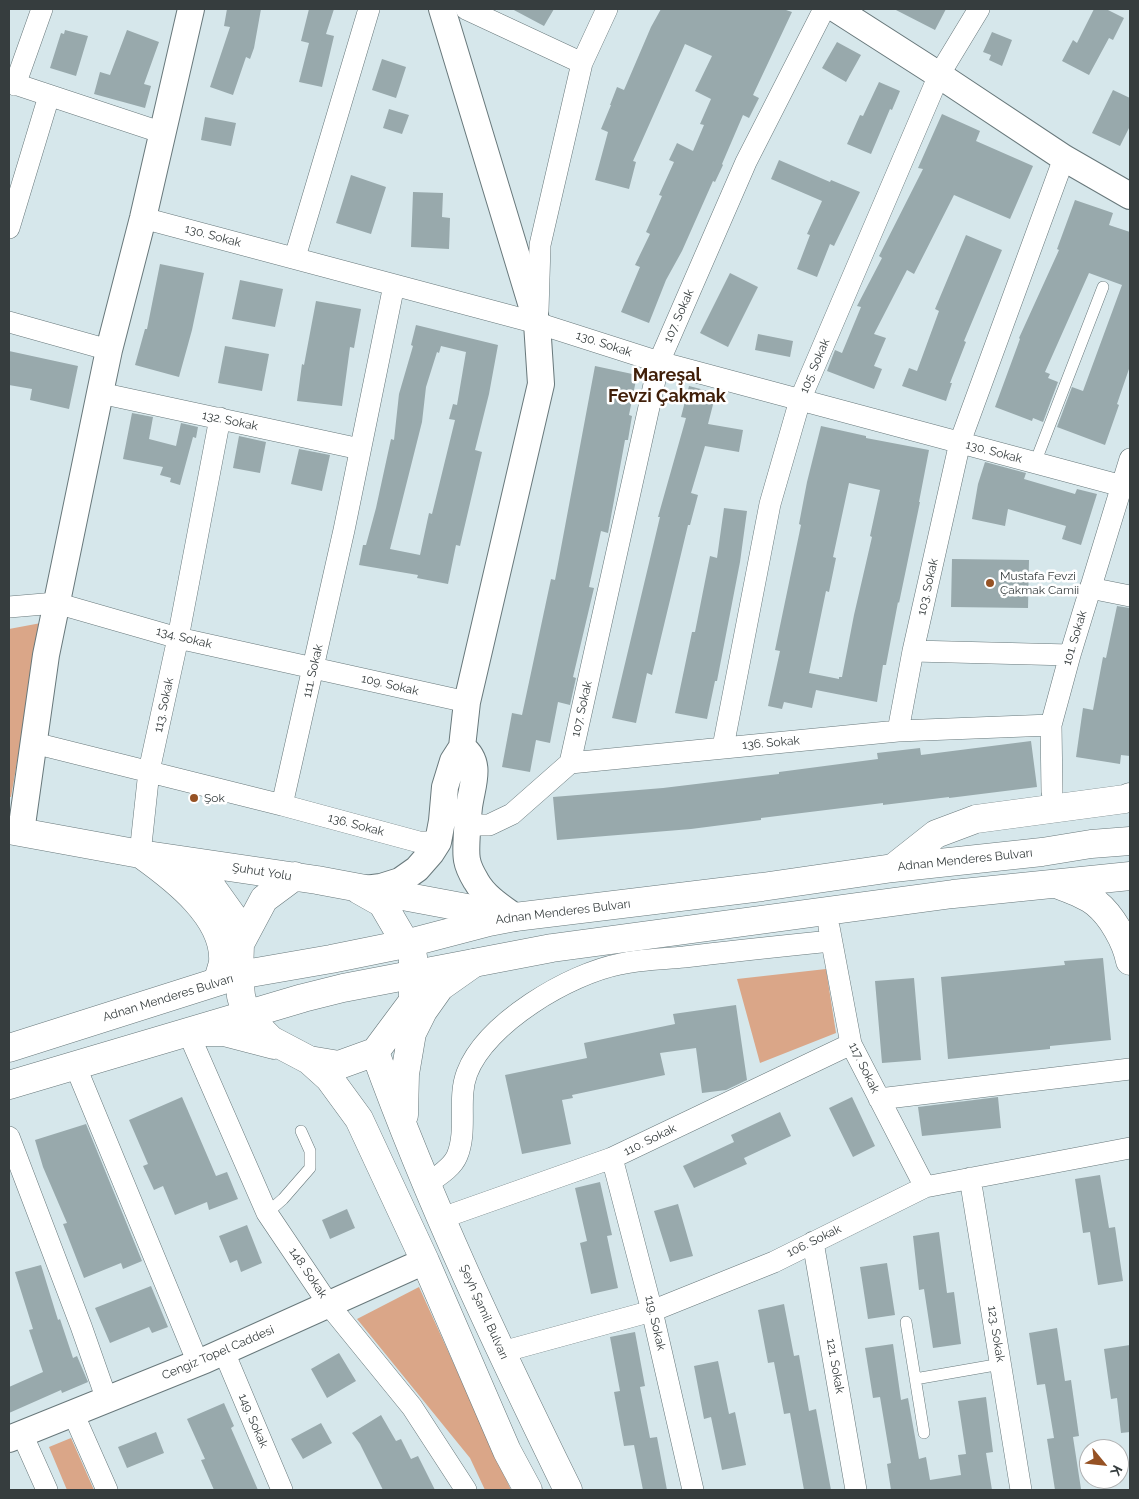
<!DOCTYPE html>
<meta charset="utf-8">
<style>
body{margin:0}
#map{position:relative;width:1139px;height:1499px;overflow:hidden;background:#d6e7eb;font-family:Raleway,sans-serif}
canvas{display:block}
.frame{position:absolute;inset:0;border:10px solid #363d3e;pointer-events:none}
.north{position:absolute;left:1079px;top:1439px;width:50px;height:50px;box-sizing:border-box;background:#fff;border:1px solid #afb1b2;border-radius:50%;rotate:118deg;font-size:14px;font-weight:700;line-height:20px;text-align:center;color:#363d3e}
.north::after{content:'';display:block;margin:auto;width:18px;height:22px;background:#965224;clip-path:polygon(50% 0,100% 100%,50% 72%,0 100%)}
</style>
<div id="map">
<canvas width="1139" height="1499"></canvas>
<div class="frame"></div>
<div class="north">K</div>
</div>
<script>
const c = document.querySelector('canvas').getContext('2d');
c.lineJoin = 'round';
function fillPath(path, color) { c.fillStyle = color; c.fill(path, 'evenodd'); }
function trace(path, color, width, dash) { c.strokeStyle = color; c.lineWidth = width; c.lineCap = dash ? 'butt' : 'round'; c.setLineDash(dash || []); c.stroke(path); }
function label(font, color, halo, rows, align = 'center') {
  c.font = font + ' Raleway,sans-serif'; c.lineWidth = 5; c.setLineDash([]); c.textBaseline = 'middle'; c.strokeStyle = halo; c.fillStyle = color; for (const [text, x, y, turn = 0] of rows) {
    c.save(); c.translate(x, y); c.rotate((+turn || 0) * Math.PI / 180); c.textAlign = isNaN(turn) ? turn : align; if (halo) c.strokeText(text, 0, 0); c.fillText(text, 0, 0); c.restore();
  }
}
const green = new Path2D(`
 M41,623L11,797H9V629Z
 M826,969L836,1033L760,1063L737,979Z
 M419,1287L511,1490H485L470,1458L357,1319Z
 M71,1438L94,1490H67L49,1447Z`);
const building = new Path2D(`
 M227,9H261L254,48L250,59L246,57L233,95L210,87L230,27L224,26Z
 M309,9H334L326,34L334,36L322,87L299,82L309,43L301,41Z
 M512,9H554L544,26Z
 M661,9H783L792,12L753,95L759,98L749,118L743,115L722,164L723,165L715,182L713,181L682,251L666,280L649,323L621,312L640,267L635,265L650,234L646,232L662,196L659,195L674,162L669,160L677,143L693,151L704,125L700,124L711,99L695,91L712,56L685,44L633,161L636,162L629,189L595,180L608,132L601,129L611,105H610L617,87L624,90L651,27Z
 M894,9H946L935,30Z
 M1094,9H1106L1124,18L1113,40L1109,38L1089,75L1062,61L1073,40L1077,43Z
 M65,30L88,36L76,76L50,68L61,33L64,34Z
 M127,30L159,42L144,84L151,86L145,108L94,94L100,72L110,75Z
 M992,32L1012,40L1002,66L989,60L991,55L983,52Z
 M837,42L861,55L846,82L822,68Z
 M382,59L406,67L396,98L372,90Z
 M879,82L900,91L892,110L890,109L871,154L847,144L860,115L863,116Z
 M1113,90L1130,98V126L1120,146L1092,133Z
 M389,109L409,115L402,134L383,128Z
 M942,114L980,131L976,141L1033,166L1010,219L954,195L914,274L907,270L874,334L886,338L874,366L882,369L874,389L827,371L835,350L842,353L861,307L857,306L882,258L879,256L923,169L918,168Z
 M205,117L236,123L231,146L201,140Z
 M779,160L830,182L831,180L860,192L834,246L830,244L817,277L797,269L810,235L807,234L822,201L771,179Z
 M351,175L386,187L371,234L336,223Z
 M413,192L443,193L442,217L450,218L449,249L411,247Z
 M1075,200L1113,213L1109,225L1130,232V366L1117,404L1119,405L1105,445L1057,427L1072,387L1083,391L1122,285L1089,273L1045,372L1050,374L1048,378L1058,382L1043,422L1033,418L1032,421L995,407L1020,339L1019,338L1059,250L1057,249Z
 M966,235L1002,250L964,341L966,342L950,383H952L946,401L902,386L909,368L917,371L939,311L935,309Z
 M160,264L204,273L192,330L179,377L135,365L145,329H147Z
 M730,273L758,287L728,347L700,333Z
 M240,280L283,289L275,327L232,319Z
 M316,301L361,309L354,348L350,347L342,406L297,401L302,364L304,365Z
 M416,325L498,345L489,394L475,450L482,452L460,546L456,545L448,584L417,578L418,575L359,565L363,545H366L376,508L391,439L394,440L399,394L413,346L411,345ZM441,346L466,352L457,405L453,404L449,419L455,420L432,514L429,513L420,555L390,549L422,422L426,387L437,352L439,353Z
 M758,334L793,341L790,357L755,350Z
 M225,346L269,354L262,391L218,383Z
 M9,351L78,366L69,409L30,400L32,389L9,385Z
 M595,366L637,375L629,415L632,416L628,440H625L608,533L601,531L589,587L594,588L573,677L576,678L570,705L558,702L550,743L536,740L530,772L502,767L512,713L522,715L551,579L555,580Z
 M689,386L716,393L708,424L743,430L739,452L705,446L691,493L698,495L690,525H688L652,675L647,673L636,723L612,718L660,517H658L686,418L681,417Z
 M132,413L153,417L149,439L176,446L181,423L198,427L196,438L193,437L180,485L170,482L171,478L160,475L163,467L123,459Z
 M821,426L866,436V438L929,450L919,502H920L899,603L898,602L886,665H883L877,702L816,690L812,708L784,702L782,709L768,706L780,651L775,650L801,525L799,524L807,482ZM849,483L880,490L870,536L872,537L854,615L842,677H839V679L809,673L826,591L829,592L836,558L833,557Z
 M239,436L266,442L260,473L233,468Z
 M299,449L330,455L322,491L291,484Z
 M985,462L1026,473L1024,479L1075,494L1077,489L1097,494L1081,545L1062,539L1066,526L1008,509L1005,526L972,519L978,484Z
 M724,508L747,511L740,562L717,681H715L707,719L675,713L692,632H695L710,556L717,558Z
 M952,559L1029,560L1028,608L951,607Z
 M1117,606L1130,608V756L1121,755L1120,764L1076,757L1083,708L1093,710L1103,657L1106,658Z
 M1031,741L1037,787L949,798V797L883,805V803L761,818V820L691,829L557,840L553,797L663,788L779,774V772L878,759L877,753L920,748L921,755Z
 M1103,958L1111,1040L1050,1046V1049L948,1059L941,977L1065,965L1064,961Z
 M914,978L921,1060L882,1063L875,981Z
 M736,1005L747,1080L726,1090L702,1093L696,1048L660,1053L665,1075L572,1095L573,1098L562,1100L571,1144L522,1154L505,1075L587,1058L584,1043L675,1024L673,1014Z
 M182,1097L216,1176L227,1172L238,1199L209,1210L207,1202L175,1215L163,1186L154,1190L143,1166L148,1164L129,1120Z
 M852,1097L875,1146L853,1157L829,1108Z
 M998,1097L1001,1128L922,1136L918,1107Z
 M780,1112L791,1136L744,1158L747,1164L694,1188L683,1166L734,1142L731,1135Z
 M86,1124L142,1261L123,1269L121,1263L84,1278L63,1224L67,1223L43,1167L35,1140Z
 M1100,1175L1109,1228L1115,1227L1123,1281L1098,1285L1090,1232L1083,1233L1075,1179Z
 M600,1182L612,1235L607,1236L618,1288L591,1294L580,1243L587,1241L575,1188Z
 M678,1204L693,1256L670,1262L654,1211Z
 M347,1209L355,1228L330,1239L322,1220Z
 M247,1225L262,1263L241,1272L237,1260L230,1263L219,1236Z
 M939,1232L947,1293L954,1292L961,1344L933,1348L924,1289L919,1290L913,1236Z
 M887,1263L895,1315L868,1319L860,1267Z
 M41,1265L58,1320L60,1319L73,1358L77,1356L88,1382L62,1393L61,1390L9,1413V1387L43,1372L29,1330L33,1329L15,1272Z
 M151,1286L168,1327L152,1333L149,1327L110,1343L95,1308Z
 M784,1304L794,1356L799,1355L809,1411L816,1409L831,1490H804L790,1413L784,1414L774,1362L768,1363L758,1310Z
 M1057,1328L1065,1381L1071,1380L1079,1436L1073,1437L1081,1489L1071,1490H1055L1047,1439L1054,1438L1045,1384L1037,1385L1029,1333Z
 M635,1332L645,1386L640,1387L650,1438L657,1437L667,1490H643L634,1445L624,1446L614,1392L620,1391L610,1337Z
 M893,1344L901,1400L908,1398L919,1459L926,1457L930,1480L961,1475L958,1455L966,1454L958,1401L986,1397L993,1452L986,1453L992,1490H891L887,1464L891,1463L880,1397L873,1398L865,1348Z
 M1130,1345V1432L1121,1433L1117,1398L1111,1399L1104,1349Z
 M339,1353L356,1381L327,1398L311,1369Z
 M718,1361L729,1414L735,1412L746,1465L722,1470L711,1417L704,1419L694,1366Z
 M224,1403L234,1426L231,1428L258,1490H214L201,1460L205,1459L187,1419Z
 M381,1415L396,1441L401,1439L411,1459L418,1456L435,1490H383L360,1444L352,1433Z
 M321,1423L332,1443L303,1459L291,1439Z
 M156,1432L164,1453L127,1468L118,1447Z`);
const service = new Path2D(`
 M1035,463L1103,287
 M267,1213L283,1199L310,1168V1151L301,1131
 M906,1322L924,1433
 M915,1379L1001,1364`);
const minor = new Path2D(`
 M466,9L582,63
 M9,82L163,133
 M15,85L42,9
 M143,218L537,323L659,362L1122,486
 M9,228L49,96
 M295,257L369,9
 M538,311L540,245L582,63L607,9
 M9,322L109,350
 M100,393L360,449
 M1090,588L1130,596
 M9,607L56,603L178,638L467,702
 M913,651L1070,655
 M898,731L913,651L960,442L1064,158
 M34,743L282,805L344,530L394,285
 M723,747L770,504L800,400L939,75L979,9
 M570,763L659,362L746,162L824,9
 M1052,792L1051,725L1070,655L1130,459
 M282,805L419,842H429
 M468,825H489L512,814L570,763L898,731L1051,725
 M140,854L149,771L178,638L220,418
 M829,927L851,1044L925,1187
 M188,1032L267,1213L329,1305L412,1407L466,1490
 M75,1065L198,1363
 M879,1099L1130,1069
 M9,1137L81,1326L107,1400
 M612,1158L652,1311L693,1490
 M970,1178L1021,1490
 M427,1184C438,1176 452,1168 457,1156C468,1130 457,1099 467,1073C486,1023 569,974 620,964C641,959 663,959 684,957C733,951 782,946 831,941
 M442,1218L612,1158L851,1044
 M813,1242L856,1490
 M224,1352L282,1490
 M502,1352L652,1311L774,1262L925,1187L1130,1148
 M73,1413L107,1490
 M22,1434L47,1490`);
const tertiary = new Path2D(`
 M836,9L939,75L1064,158L1130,196
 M462,747C483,763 472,784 469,807C468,816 465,851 467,860C468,866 473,876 476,881C485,897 501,907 515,917
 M21,832L46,655L100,393L109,350L143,218L191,9
 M365,889L381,887L400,881L417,869L431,853L438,842L442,821L445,787L453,761L462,747L467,702L541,384L537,323L442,9
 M9,1439L205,1360L425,1261`);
const secondary = new Path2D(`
 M9,830L140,854L317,880L515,917
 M142,855C174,878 226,917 223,962C222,968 219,975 218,981
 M175,872L208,882L233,917L240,944
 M295,876L264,899L240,944L239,975L241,996L246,1015L271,1040L309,1060L339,1065L375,1052L413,1001V956L382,903L359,890
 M194,1032H224L274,1045
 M375,1052C429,1202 498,1347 568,1490
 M309,1060L329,1078L359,1119L425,1261L507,1451L528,1490
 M404,1115L405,1074L412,1033L423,1011L440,987L474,963`);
const primary = new Path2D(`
 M893,868L936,834L976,819L1125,799L1130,797
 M1056,884C1069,889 1085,894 1096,903C1112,916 1126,941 1130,961
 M9,1048L239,975L331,959L405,944L489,922L515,917L762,887L893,868L1042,852L1091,844L1130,841
 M9,1085L303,998L343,988L552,948L953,894L1130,876`);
const markers = [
 [990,583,5,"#965224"],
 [194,798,5,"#965224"]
];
const streetNames = [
 ["130. Sokak",213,236,15],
 ["107. Sokak",679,316,-66],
 ["130. Sokak",604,344,18],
 ["105. Sokak",815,366,-67],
 ["132. Sokak",230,421,12],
 ["130. Sokak",994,452,15],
 ["103. Sokak",928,587,-77],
 ["134. Sokak",184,638,14],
 ["101. Sokak",1075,638,-73],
 ["111. Sokak",313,671,-77],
 ["109. Sokak",390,685,13],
 ["113. Sokak",164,705,-78],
 ["107. Sokak",582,709,-77],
 ["136. Sokak",771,743,-5],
 ["136. Sokak",356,825,15],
 ["Adnan Menderes Bulvarı",965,860,-6],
 ["Şuhut Yolu",262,872,9],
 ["Adnan Menderes Bulvarı",563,912,-7],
 ["Adnan Menderes Bulvarı",168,998,-17],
 ["117. Sokak",864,1068,64],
 ["110. Sokak",650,1140,-26],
 ["106. Sokak",814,1241,-26],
 ["148. Sokak",308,1273,56],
 ["Şeyh Şamil Bulvarı",484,1312,66],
 ["119. Sokak",655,1323,77],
 ["123. Sokak",996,1334,81],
 ["Cengiz Topel Caddesi",218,1353,-23],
 ["121. Sokak",835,1366,80],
 ["149. Sokak",253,1421,67]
];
const poiNames = [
 ["Mustafa Fevzi",1000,576],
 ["Çakmak Camii",1000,590],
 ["Şok",204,798]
];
const districtNames = [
 ["Mareşal",667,376],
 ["Fevzi Çakmak",667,397]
];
fillPath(green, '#daa688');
fillPath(building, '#98a9ac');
trace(service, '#68787b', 12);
trace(minor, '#68787b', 22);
trace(tertiary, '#68787b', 28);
trace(secondary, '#68787b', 29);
trace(primary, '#68787b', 29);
trace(service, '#fff', 11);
trace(minor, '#fff', 21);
trace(tertiary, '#fff', 26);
trace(secondary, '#fff', 28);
trace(primary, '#fff', 28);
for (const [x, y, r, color] of markers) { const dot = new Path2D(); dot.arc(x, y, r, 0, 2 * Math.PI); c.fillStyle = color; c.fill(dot); trace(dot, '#fff', 2); }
label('12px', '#363d3e', '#fff', streetNames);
label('12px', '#363d3e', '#fff', poiNames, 'left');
label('bold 18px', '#401f09', '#fff', districtNames);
</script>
